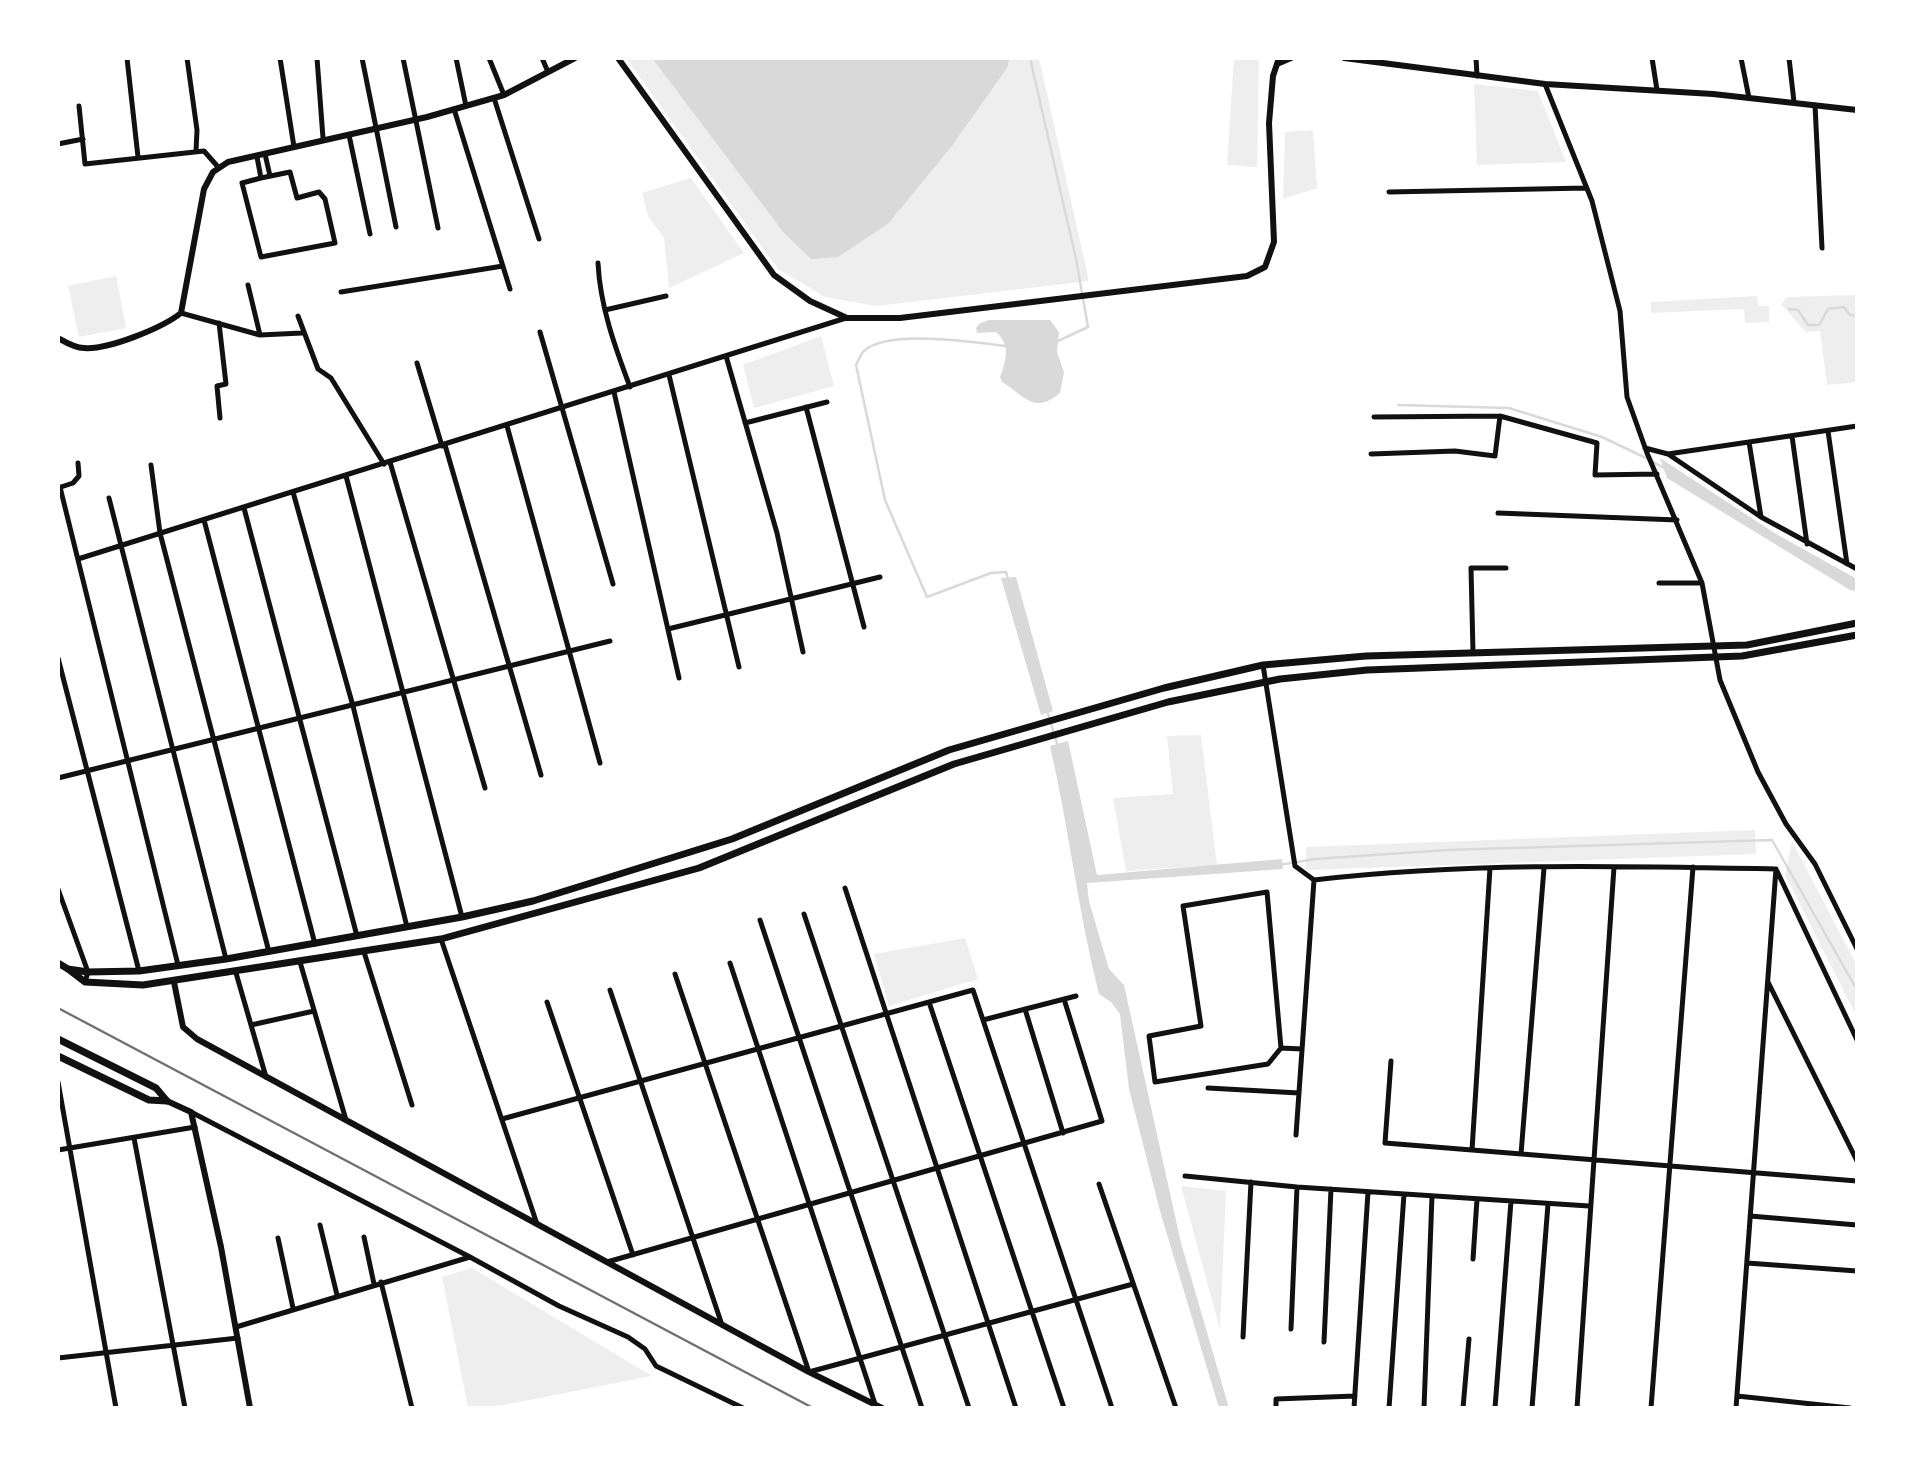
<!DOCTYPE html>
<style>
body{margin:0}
#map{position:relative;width:1915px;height:1466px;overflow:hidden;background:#fff;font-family:Helvetica,sans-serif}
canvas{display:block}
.frame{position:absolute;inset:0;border:60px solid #fff;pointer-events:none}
</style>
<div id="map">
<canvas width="1915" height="1466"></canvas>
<div class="frame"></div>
</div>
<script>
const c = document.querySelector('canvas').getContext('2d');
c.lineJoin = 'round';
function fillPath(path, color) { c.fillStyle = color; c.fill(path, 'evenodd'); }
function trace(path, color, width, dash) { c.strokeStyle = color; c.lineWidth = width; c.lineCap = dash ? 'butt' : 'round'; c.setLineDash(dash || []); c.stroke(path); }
const green = new Path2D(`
 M626,58H652L783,232L811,259L889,223L952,146L1007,68L1010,58H1039L1089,281L876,306L825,297L778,269Z
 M1234,58L1259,60L1257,167L1227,165Z
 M1474,84L1538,91L1566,162L1477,165Z
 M1313,130L1317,188L1283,199L1285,132Z
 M691,178L744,253L669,288L664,238L648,216L642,193Z
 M116,276L126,328L79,337L68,286Z
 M1857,295V382L1827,385L1820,331L1806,332L1781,304L1788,297Z
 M1757,296L1758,306H1769V322L1745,323L1744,309L1651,313V302Z
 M821,336L834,386L754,408L743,365Z
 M1201,735L1217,865L1126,871L1113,798L1173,794L1167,736Z
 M1755,830L1756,854L1306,870V847Z
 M1792,841L1857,966V1017L1785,875Z
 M965,938L978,979L889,1006L874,954Z
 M1181,1186L1226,1191L1220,1330Z
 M472,1268L652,1376L488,1408H468L442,1277Z`);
const water = new Path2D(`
 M652,58H1010L1007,68L952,146L889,223L838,257L811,259L783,232Z
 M989,320H1050L1059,332L1057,352L1064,372L1060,393C1034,415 1025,396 1002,382L1000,377C1006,361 1011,345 996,332L977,333L976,328L979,324Z
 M1660,458L1776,534L1857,579V591L1850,590L1667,478Z
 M1016,577L1053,711L1041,715L1001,578Z
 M1068,741L1097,875L1282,859L1283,869L1087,883L1089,901L1109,969L1124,985L1181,1243L1229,1408H1219L1160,1211L1129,1089L1120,1014L1111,1002L1099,994C1078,912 1069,828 1050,746Z`);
const stream = new Path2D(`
 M1030,58L1076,259L1088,327L1058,341
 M1789,309L1798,310L1808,325H1819L1828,309L1844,307L1850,315L1857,316
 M1005,346C975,342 887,329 864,351C861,354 858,361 856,365L885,500L927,597L991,573L1006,572L1008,579
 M1398,405L1509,408L1602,437L1648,459
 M1653,462L1666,469
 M1047,710L1058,747
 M1279,865L1315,859L1447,850L1772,840L1857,990`);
const minor = new Path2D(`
 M127,58L138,157
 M187,58L197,130L196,151
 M280,58L294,147
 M317,58L323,138
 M362,58L396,227
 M403,58L438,228
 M456,58L466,106
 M489,58L504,95
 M542,58L548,72
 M1476,58L1477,76
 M1652,58L1657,90
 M1741,58L1749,98
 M1789,58L1794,102
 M1545,84L1592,201L1620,311L1627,397L1647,453L1702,583L1720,680L1758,772L1786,824L1815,864L1857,949
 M494,98L539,239
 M1815,105L1822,248
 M79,106L85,164L204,151L219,168
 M454,109L510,289
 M349,135L370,234
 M58,144L83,139
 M265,154L270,176
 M257,157L261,178L242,183L261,257L335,243L325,199L319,192L297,198L290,172L261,178
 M1389,192L1586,188
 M598,263C600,306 615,347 630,387
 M248,285L260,335
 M341,292L503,266
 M605,310L666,296
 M181,313L260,335L302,333
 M298,316L318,369L331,378L384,464
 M219,323L226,384L217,386L220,418
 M540,332L613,584
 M726,356L777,533L803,652
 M417,363L442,446
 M669,375L739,667
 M614,392L679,678
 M806,407L864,627
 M1374,417L1500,416L1597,443L1595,475L1657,474
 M745,423L827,402
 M507,426L600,763
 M1828,431L1847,564
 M1792,436L1807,544
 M1749,442L1761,517
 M445,445L541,775
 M1645,448L1668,454L1761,517L1857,569
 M1371,454L1455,451L1495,456L1500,416
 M1668,454L1857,426
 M390,462L485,788
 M151,465L160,533L269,952
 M346,476L462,917
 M60,487L178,965
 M58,488L73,483L79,476L78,463
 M293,492L353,706L407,927
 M109,498L226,959
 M244,508L357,936
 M1498,513L1677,520
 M204,520L315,944
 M78,559L846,318
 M1659,583H1702
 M668,629L880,577
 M1473,652L1471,568H1506
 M58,658L139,971
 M1263,665L1295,866L1314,880C1467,862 1622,866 1776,869
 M58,778L610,641
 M1777,871L1857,1040
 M845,888L1016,1408
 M58,889L88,972L85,982
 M1267,892L1281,1048L1268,1064L1155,1082L1149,1036L1201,1026L1183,906Z
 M804,914L969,1408
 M760,920L922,1408
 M441,939L537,1224
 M364,952L412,1105
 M300,962L346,1120
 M730,963L875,1404
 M236,973L266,1077
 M675,974L809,1372L1133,1284
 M1768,982L1857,1161
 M610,990L722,1325
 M547,1002L633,1255
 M929,1002L1064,1408
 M1025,1009L1063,1133
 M983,1020L1076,996
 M251,1025L314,1011
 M1281,1048L1302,1049
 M1391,1061L1385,1143L1857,1181
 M58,1082L116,1408
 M1208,1088L1299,1093
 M191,1112L470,1257L236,1327
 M502,1119L973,990L1112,1408
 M1296,1135L1314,880
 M134,1138L185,1408
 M58,1150L195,1127
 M1472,1150L1490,868
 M1521,1154L1544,868
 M1185,1176L1297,1187L1589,1206
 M1099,1184L1176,1408
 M1750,1216L1857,1225
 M320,1225L337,1295
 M364,1237L374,1284
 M278,1238L293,1308
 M470,1257L559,1306L628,1337L645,1349L656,1366L743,1408
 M1473,1259L1477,1199
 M607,1262L1102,1121L1064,999
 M1747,1263L1857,1271
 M381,1282L412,1408
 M1291,1329L1297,1187
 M1243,1337L1251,1182
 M1324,1342L1331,1189
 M58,1358L238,1338
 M1737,1396L1850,1408
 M1276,1408V1399L1355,1396
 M1354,1408L1368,1192
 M1389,1408L1404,1194
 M1424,1408L1432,1196
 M1463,1408L1469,1339
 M1495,1408L1511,1201
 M1532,1408L1548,1204
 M1577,1408L1614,867
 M1651,1408L1693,867
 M1736,1408L1776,869`);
const tertiary = new Path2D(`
 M618,58L774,275L810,301L847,318H900L1247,276L1265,267L1274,242L1269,123L1273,76L1279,58
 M1344,58L1545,84L1713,94L1857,110
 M1277,64L1291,58
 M58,338C65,342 75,348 84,348C108,350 162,328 181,313L204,189L213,172L228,162L427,117L504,95L575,58
 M174,982L183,1027L197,1039L809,1372L882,1408
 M167,1101L191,1112L221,1247L250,1408`);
const secondary = new Path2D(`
 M1857,623L1747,645L1366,656L1263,665L1164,688L949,750L732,839L533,901L462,917L226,959L139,971L88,972L68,969L85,982L143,985L441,939L699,868L954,764L1168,702L1280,679L1367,670L1742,656L1857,635
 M58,963L68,969
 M58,1039L156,1088L167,1101
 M58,1056L149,1100L167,1101`);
const rail = new Path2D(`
 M58,1008L813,1408`);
fillPath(green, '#eee');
fillPath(water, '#d9d9d9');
trace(stream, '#d9d9d9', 2.5);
trace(minor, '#111', 5);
trace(tertiary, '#111', 6);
trace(secondary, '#111', 7);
trace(rail, '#707070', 2.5);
</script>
